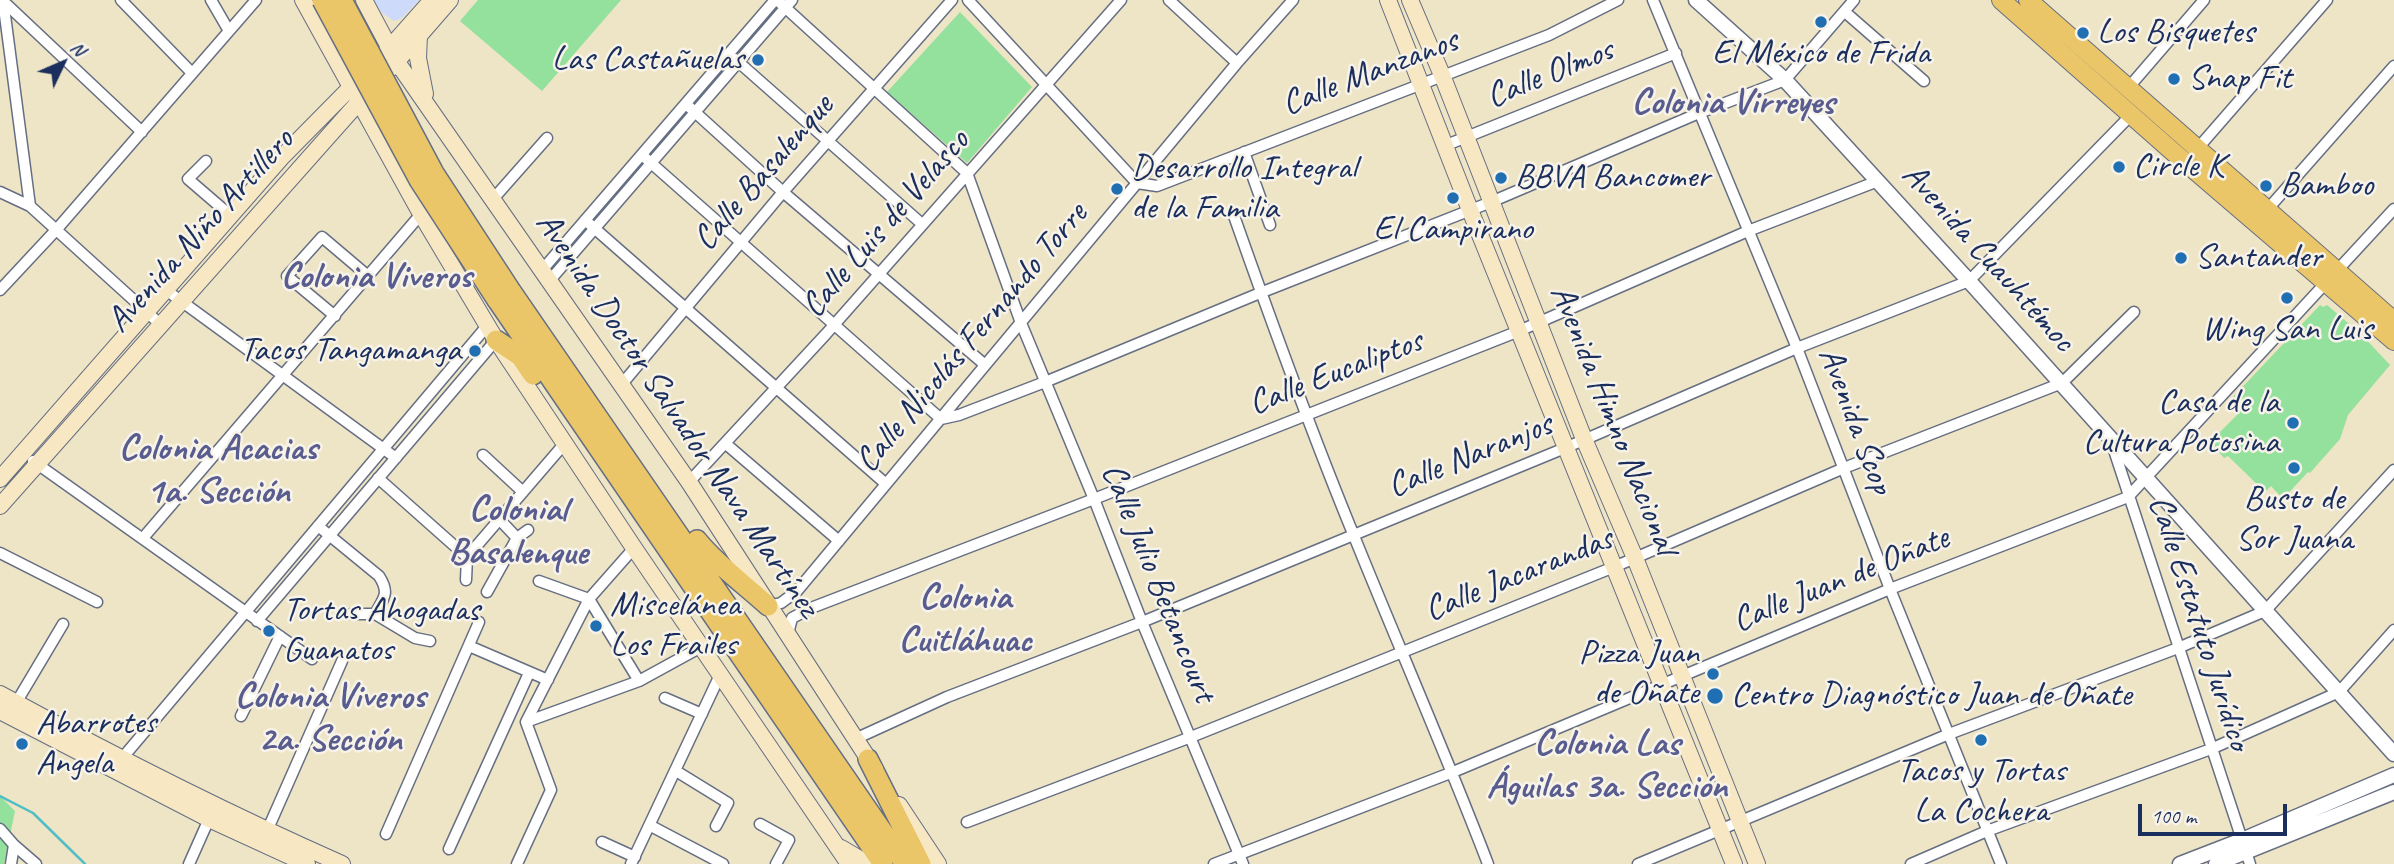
<!DOCTYPE html>
<meta charset="utf-8">
<style>
body{margin:0}
#map{position:relative;width:2394px;height:864px;overflow:hidden;background:#eee4c6;font-family:Caveat,sans-serif}
canvas{display:block}
.north{position:absolute;left:28px;top:28px;width:70px;height:70px;-webkit-text-stroke:5px #f7f3e8;paint-order:stroke;rotate:46deg;font-size:19px;font-weight:700;line-height:28px;text-align:center;color:#1b2f5e}
.north::after{content:'';display:block;margin:auto;width:24px;height:32px;background:#1b2f5e;clip-path:polygon(50% 0,100% 100%,50% 72%,0 100%)}
.scale{position:absolute;left:2138px;top:804px;width:149px;height:32px;box-sizing:border-box;border:4px solid #1b2f5e;border-top:0;padding-left:9px;font-size:21px;line-height:24px;white-space:nowrap;color:#1b2f5e;-webkit-text-stroke:5px #f7f3e8;paint-order:stroke}
</style>
<div id="map">
<canvas width="2394" height="864"></canvas>
<div class="north">N</div>
<div class="scale">100 m</div>
</div>
<script>
const c = document.querySelector('canvas').getContext('2d');
c.lineJoin = 'round';
function fillPath(path, color) { c.fillStyle = color; c.fill(path, 'evenodd'); }
function trace(path, color, width, dash) { c.strokeStyle = color; c.lineWidth = width; c.lineCap = dash ? 'butt' : 'round'; c.setLineDash(dash || []); c.stroke(path); }
function label(font, color, halo, rows, align = 'center') {
  c.font = font + ' Caveat,sans-serif'; c.lineWidth = 5; c.setLineDash([]); c.textBaseline = 'middle'; c.strokeStyle = halo; c.fillStyle = color; for (const [text, x, y, turn = 0] of rows) {
    c.save(); c.translate(x, y); c.rotate((+turn || 0) * Math.PI / 180); c.textAlign = isNaN(turn) ? turn : align; if (halo) c.strokeText(text, 0, 0); c.fillText(text, 0, 0); c.restore();
  }
}
const built = new Path2D(`
 M373,0H419L402,18L394,21L382,13Z`);
const green = new Path2D(`
 M478,0H621L542,91L460,21Z
 M960,12L1032,87L967,163L887,92Z
 M2320,305L2323,307L2327,305L2361,334L2390,365L2348,415L2340,439L2310,473L2308,472L2283,499L2271,486L2265,492L2228,456L2224,458L2213,445L2218,440L2216,436L2237,415L2236,412L2239,409L2234,404L2237,401L2233,397Z
 M0,796L15,811L4,864H0Z`);
const stream = new Path2D(`
 M0,796L33,813L85,864`);
const minor = new Path2D(`
 M2,0L142,132
 M3,0L30,206
 M121,0L192,73
 M211,0L229,31
 M777,0L967,173L1021,323L1094,499L1142,622L1243,864
 M968,0L1137,183L1157,186L1549,35L1618,0
 M1169,0L1237,63
 M1653,0L1797,348L1890,589L2001,864
 M1845,12L1924,81
 M735,59L922,224
 M2129,87L2204,0
 M686,104L783,192L984,364
 M1444,146L1676,53
 M2198,148L2327,0
 M1244,152L1270,225
 M642,155L941,419L959,415L1045,382L1260,293L1491,202L1699,113L1785,80L1854,0
 M206,161L188,179L231,216
 M0,192L30,206L160,324
 M494,198L547,138
 M2267,210L2394,66
 M1233,213C1271,321 1310,429 1354,536C1398,645 1446,754 1488,864
 M585,220L886,484
 M543,269L775,0
 M551,279L792,0
 M0,290L57,229L256,0
 M166,290L396,458
 M335,316L287,276L322,237L368,276
 M622,384L783,192L952,0
 M2111,441L2250,864
 M726,444L839,541
 M483,455L523,492
 M33,461L312,659
 M378,478L467,557
 M689,482L826,334L1121,0
 M500,520L517,538
 M318,526L379,576C390,593 384,598 375,614
 M143,538L421,214
 M0,553L97,602
 M467,557L565,443
 M466,580L467,557
 M539,581L589,599L639,681
 M487,592L517,538L528,530
 M768,606L781,603L797,591L1237,63L1293,0
 M351,614H375L415,638L430,641
 M257,621L496,340
 M788,634L792,618L811,608L1094,499L1519,331L1748,231L1878,181
 M469,646L548,680
 M665,698L702,714
 M16,703L63,624
 M241,716L280,636
 M526,722L589,599L634,548
 M526,722L639,681L701,647
 M855,739L947,697L1142,622L1565,448L1797,348L1969,281L2132,114
 M119,762L487,326
 M676,771L728,803L716,826
 M967,822L1191,737L1614,567L1844,468L2062,383L2134,312
 M760,824L789,840L776,864
 M651,826L723,864
 M0,829L14,845L36,864
 M267,831L342,661
 M386,834L479,622
 M602,842L635,857
 M449,849L529,673
 M11,864L14,845
 M189,864L209,819
 M517,864L551,790L526,722
 M631,864L720,675
 M1214,864L1453,772L1890,589L2128,497L2394,209
 M1638,864L1949,734L2178,648L2265,611L2394,470
 M1911,864L1987,831L2211,749L2339,692L2394,630`);
const tertiary = new Path2D(`
 M1696,0L1785,80L1969,281L2394,754
 M2180,864L2242,840L2394,775
 M2216,864L2394,792`);
const secondary = new Path2D(`
 M303,0L421,214L496,340L634,548L849,864
 M364,0L397,62L689,482L875,769
 M1388,0L1470,210L1734,864
 M1410,0L1442,75L1584,439L1635,558L1757,864
 M419,35L418,58L425,94
 M385,53L432,0
 M391,68L450,0
 M0,479L281,158L357,81
 M0,506L365,95
 M0,694C112,755 226,813 342,864
 M0,711L209,819L307,864
 M899,805L938,864
 M841,848L868,864`);
const primary = new Path2D(`
 M2001,0L2171,150L2394,341
 M2028,0L2394,321`);
const motorway = new Path2D(`
 M511,291L905,864
 M497,300L883,864
 M496,340L520,356L533,375
 M697,540C717,565 744,584 768,606
 M868,759L921,864`);
const motorwayBridge = new Path2D(`
 M322,0L419,180L497,300
 M342,0L434,173L511,291`);
const markers = [
 [1821,22,7,"#1f6fb2"],
 [2083,33,7,"#1f6fb2"],
 [758,60,7,"#1f6fb2"],
 [2174,79,7,"#1f6fb2"],
 [2119,167,7,"#1f6fb2"],
 [1501,178,7,"#1f6fb2"],
 [2266,186,7,"#1f6fb2"],
 [1117,189,7,"#1f6fb2"],
 [1453,198,7,"#1f6fb2"],
 [2181,258,7,"#1f6fb2"],
 [2287,298,7,"#1f6fb2"],
 [475,351,7,"#1f6fb2"],
 [2293,423,7,"#1f6fb2"],
 [2294,468,7,"#1f6fb2"],
 [596,626,7,"#1f6fb2"],
 [269,631,7,"#1f6fb2"],
 [1713,674,7,"#1f6fb2"],
 [1715,696,9,"#1f6fb2"],
 [1981,740,7,"#1f6fb2"],
 [22,744,7,"#1f6fb2"]
];
const poiNames = [
 ["Los Bisquetes",2097,33],
 ["El México de Frida",1821,54,"center"],
 ["Las Castañuelas",744,60,"right"],
 ["Snap Fit",2188,79],
 ["Circle K",2133,167],
 ["Desarrollo Integral",1131,169],
 ["de la Familia",1131,209],
 ["BBVA Bancomer",1515,178],
 ["Bamboo",2280,186],
 ["El Campirano",1453,230,"center"],
 ["Santander",2195,258],
 ["Wing San Luis",2287,330,"center"],
 ["Tacos Tangamanga",461,351,"right"],
 ["Casa de la",2279,403,"right"],
 ["Cultura Potosina",2279,443,"right"],
 ["Busto de",2294,500,"center"],
 ["Sor Juana",2294,540,"center"],
 ["Miscelánea",610,606],
 ["Los Frailes",610,646],
 ["Tortas Ahogadas",283,611],
 ["Guanatos",283,651],
 ["Pizza Juan",1699,654,"right"],
 ["de Oñate",1699,694,"right"],
 ["Centro Diagnóstico Juan de Oñate",1731,696],
 ["Abarrotes",36,724],
 ["Angela",36,764],
 ["Tacos y Tortas",1981,772,"center"],
 ["La Cochera",1981,812,"center"]
];
const streetNames = [
 ["Calle Manzanos",1370,73,-21],
 ["Calle Olmos",1550,74,-22],
 ["Calle Basalenque",764,173,-49],
 ["Calle Luis de Velasco",886,224,-49],
 ["Avenida Niño Artillero",201,231,-48],
 ["Avenida Cuauhtémoc",1988,258,48],
 ["Calle Nicolás Fernando Torre",972,338,-50],
 ["Calle Eucaliptos",1336,373,-21],
 ["Avenida Doctor Salvador Nava Martínez",677,415,56],
 ["Avenida Himno Nacional",1613,420,68],
 ["Avenida Scop",1855,421,69],
 ["Calle Naranjos",1470,456,-22],
 ["Calle Jacarandas",1519,575,-22],
 ["Calle Juan de Oñate",1841,580,-22],
 ["Calle Julio Betancourt",1158,583,68],
 ["Calle Estatuto Jurídico",2199,623,72]
];
const neighbourhoodNames = [
 ["Colonia Virreyes",1733,103],
 ["Colonia Viveros",376,277],
 ["Colonia Acacias",218,449],
 ["1a. Sección",218,492],
 ["Colonial",518,510],
 ["Basalenque",518,553],
 ["Colonia",965,598],
 ["Cuitláhuac",965,641],
 ["Colonia Viveros",330,697],
 ["2a. Sección",330,740],
 ["Colonia Las",1607,744],
 ["Águilas 3a. Sección",1607,787]
];
fillPath(built, '#cedafa');
fillPath(green, '#94e09d');
trace(stream, '#50bec4', 2.5);
trace(minor, '#656e82', 13);
trace(tertiary, '#656e82', 17);
trace(secondary, '#656e82', 18);
trace(primary, '#656e82', 20);
trace(motorway, '#656e82', 22);
trace(minor, '#fff', 10);
trace(tertiary, '#fff', 14);
trace(secondary, '#f7e8c3', 16);
trace(primary, '#eac669', 18);
trace(motorway, '#eac669', 19);
trace(motorwayBridge, '#656e82', 22, []);
trace(motorwayBridge, '#eac669', 19);
for (const [x, y, r, color] of markers) { const dot = new Path2D(); dot.arc(x, y, r, 0, 2 * Math.PI); c.fillStyle = color; c.fill(dot); trace(dot, '#f7f3e8', 2.5); }
label('35px', '#1b2f5e', '#f7f3e8', poiNames, 'left');
label('35px', '#1b2f5e', '#f7f3e8', streetNames);
label('bold 37px', '#585c8e', '#f7f3e8', neighbourhoodNames);
</script>
